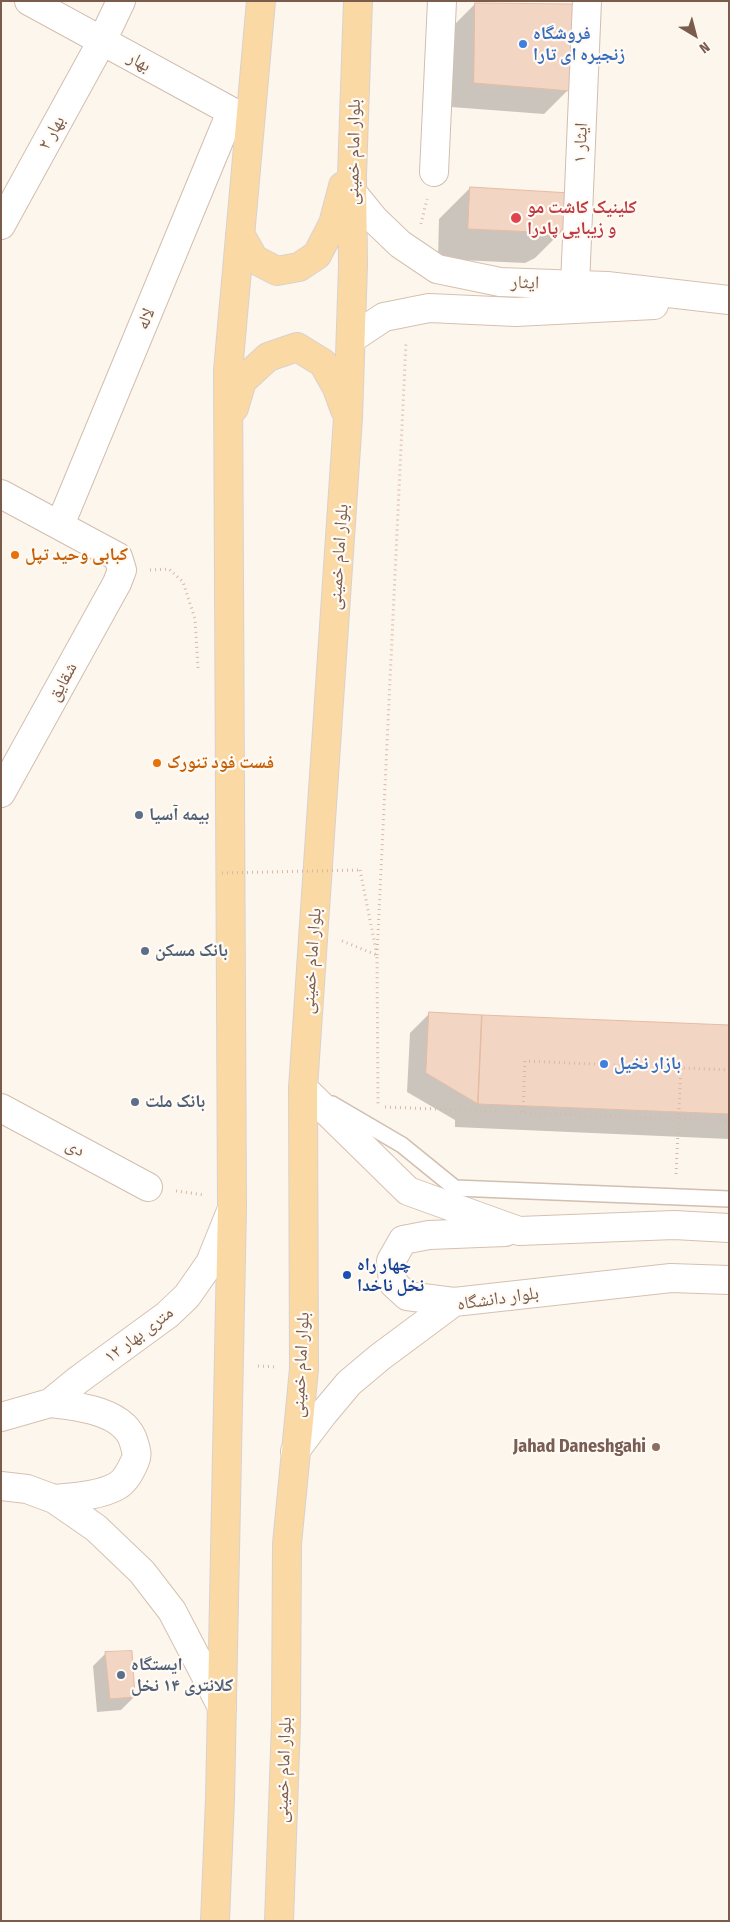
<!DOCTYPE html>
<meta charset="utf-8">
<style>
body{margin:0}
#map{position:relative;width:730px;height:1922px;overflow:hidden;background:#fdf6ec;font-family:"Fira Sans Condensed",sans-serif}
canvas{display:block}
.frame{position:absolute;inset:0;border:2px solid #7a5c4d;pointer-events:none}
.north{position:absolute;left:670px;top:10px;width:50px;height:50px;-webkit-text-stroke:4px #fffaf3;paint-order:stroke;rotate:143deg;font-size:14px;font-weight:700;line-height:20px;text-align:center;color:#7a5c4d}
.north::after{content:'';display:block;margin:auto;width:18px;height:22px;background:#7a5c4d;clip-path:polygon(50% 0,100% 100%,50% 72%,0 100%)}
</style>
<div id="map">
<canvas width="730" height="1922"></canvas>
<div class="frame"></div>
<div class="north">N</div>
</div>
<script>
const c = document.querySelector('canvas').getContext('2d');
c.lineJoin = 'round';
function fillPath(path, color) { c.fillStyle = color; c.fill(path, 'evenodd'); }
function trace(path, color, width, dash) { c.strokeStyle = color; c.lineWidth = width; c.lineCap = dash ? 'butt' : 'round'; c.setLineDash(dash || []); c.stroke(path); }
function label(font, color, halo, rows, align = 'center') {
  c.font = font + ' "Fira Sans Condensed","Noto Naskh Arabic",sans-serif'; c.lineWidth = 4.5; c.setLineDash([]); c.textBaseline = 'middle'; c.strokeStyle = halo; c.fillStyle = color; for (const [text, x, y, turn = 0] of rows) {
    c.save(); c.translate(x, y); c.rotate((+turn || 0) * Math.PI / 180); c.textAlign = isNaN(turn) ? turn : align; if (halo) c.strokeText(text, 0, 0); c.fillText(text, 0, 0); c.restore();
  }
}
const shadow = new Path2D(`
 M475,4L568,90L544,114L451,107V28Z
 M470,188L566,227L535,258L525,263L438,259L439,219Z
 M429,1014L729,1026V1139L455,1127V1120L407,1092L410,1033Z
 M106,1653L134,1697L121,1710L97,1712L93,1666Z`);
const building = new Path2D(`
 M475,3L574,4L570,91L474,83Z
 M470,187L570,193L567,228L557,233L468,229Z
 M429,1012L482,1015L478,1104L426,1073Z
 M482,1015L729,1025V1114L478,1104Z
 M132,1651L135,1697L110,1699L105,1652Z`);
const path = new Path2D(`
 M421,224L427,199
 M150,570L169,569L183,582L195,619L198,668
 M360,870L376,950
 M342,941L377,955L378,1104
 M377,955L406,342
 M385,1107L729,1121
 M523,1112L525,1061L729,1070
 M676,1174L681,1068
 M176,1191L205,1195
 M258,1366L276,1367`);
const lane = new Path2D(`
 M332,1104L402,1145L455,1188L729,1199`);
const street = new Path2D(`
 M29,1L247,120
 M434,172L442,1
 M1,225L102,41L121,1
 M575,285L587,1
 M1,494L118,557L122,570L117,583L1,793
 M60,525L231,112
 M1,1108L148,1187`);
const secondary = new Path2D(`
 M352,192L374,219L400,244L437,269L500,282L607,286L729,300
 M351,339L384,317L429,308L516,312L654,305
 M303,1088L408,1191L519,1231L674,1225L729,1228
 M454,1302L407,1296L393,1283L391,1261L403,1240L429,1235L505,1232
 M50,1403C77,1406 126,1411 134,1443C136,1450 138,1455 135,1461C131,1470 126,1481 117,1486C99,1496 74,1497 54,1499
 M1,1417L50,1403L78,1380L167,1315L187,1296L210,1263L231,1211
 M295,1451L323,1414L349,1383L380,1357L454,1302L671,1278L729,1280
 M1,1486L27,1489L54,1499L96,1528L142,1572L172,1611L222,1707`);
const primary = new Path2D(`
 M240,234L254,259L277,271L299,267L317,255L333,224L343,186
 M234,408L242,381L268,357L297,347L323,363L337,388L345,410
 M215,1921L220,1799L232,1207L228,371L261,1
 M279,1921L286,1723L287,1544L304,1369L303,1088L348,418L353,265L352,175L358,1`);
const pathBridge = new Path2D(`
 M222,873L360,870`);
const markers = [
 [523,44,5,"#3f7fe0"],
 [516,218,6,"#e0444e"],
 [15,555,5,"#e8710a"],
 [157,763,5,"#e8710a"],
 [139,815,5,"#5c6f8a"],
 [145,951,5,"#5c6f8a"],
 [604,1064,5,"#3f7fe0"],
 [135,1102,5,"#5c6f8a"],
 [347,1275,5,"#1a4fb4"],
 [656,1447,5,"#8d6e63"],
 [121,1675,5,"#5c6f8a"]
];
const shopNames = [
 ["فروشگاه",533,34],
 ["زنجیره ای تارا",533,55],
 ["بازار نخیل",614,1064]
];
const streetNames = [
 ["بهار",139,62,29],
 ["بهار ۲",52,133,-61],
 ["ایثار ۱",581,143,-87],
 ["بلوار امام خمینی",354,152,-89],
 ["ایثار",525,283,2],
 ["لاله",146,319,-68],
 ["بلوار امام خمینی",339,557,-86],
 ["شقایق",63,682,-61],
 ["بلوار امام خمینی",312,961,-86],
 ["دی",75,1148,28],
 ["بلوار دانشگاه",498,1299,-8],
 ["۱۲ متری بهار",139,1335,-37],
 ["بلوار امام خمینی",301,1365,-87],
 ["بلوار امام خمینی",284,1770,-88]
];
const healthNames = [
 ["کلینیک کاشت مو",527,208],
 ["و زیبایی پادرا",527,229]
];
const foodNames = [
 ["کبابی وحید تپل",25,555],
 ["فست فود تنورک",167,763]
];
const serviceNames = [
 ["بیمه آسیا",149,815],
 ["بانک مسکن",155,951],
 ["بانک ملت",145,1102],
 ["ایستگاه",131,1665],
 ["کلانتری ۱۴ نخل",131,1686]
];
const transitNames = [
 ["چهار راه",357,1265],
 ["نخل ناخدا",357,1286]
];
const educationNames = [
 ["Jahad Daneshgahi",646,1447]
];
fillPath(shadow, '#0003');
fillPath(building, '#f3d5c3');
trace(building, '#e6bba3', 1);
trace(lane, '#d1beb0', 18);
trace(street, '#d1beb0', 30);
trace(secondary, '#d6c0b0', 30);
trace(primary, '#dad1cd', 30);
trace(path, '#d9b8a5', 3, [1, 4]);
trace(lane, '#fff', 15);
trace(street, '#fff', 28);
trace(secondary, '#fff', 28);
trace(primary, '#fbd9a5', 28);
trace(pathBridge, '#d9b8a5', 3, [1, 4]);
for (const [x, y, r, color] of markers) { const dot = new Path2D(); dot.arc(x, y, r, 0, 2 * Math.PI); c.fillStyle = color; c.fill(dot); trace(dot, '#fffaf3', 2); }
label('bold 18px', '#366cbe', '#fffaf3', shopNames, 'left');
label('18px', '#7a5c4d', '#fffaf3', streetNames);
label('bold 18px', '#be3a42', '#fffaf3', healthNames, 'left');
label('bold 18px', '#c56008', '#fffaf3', foodNames, 'left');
label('bold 18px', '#4e5e75', '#fffaf3', serviceNames, 'left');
label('bold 18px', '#164399', '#fffaf3', transitNames, 'left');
label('bold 18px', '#785e54', '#fffaf3', educationNames, 'right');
</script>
